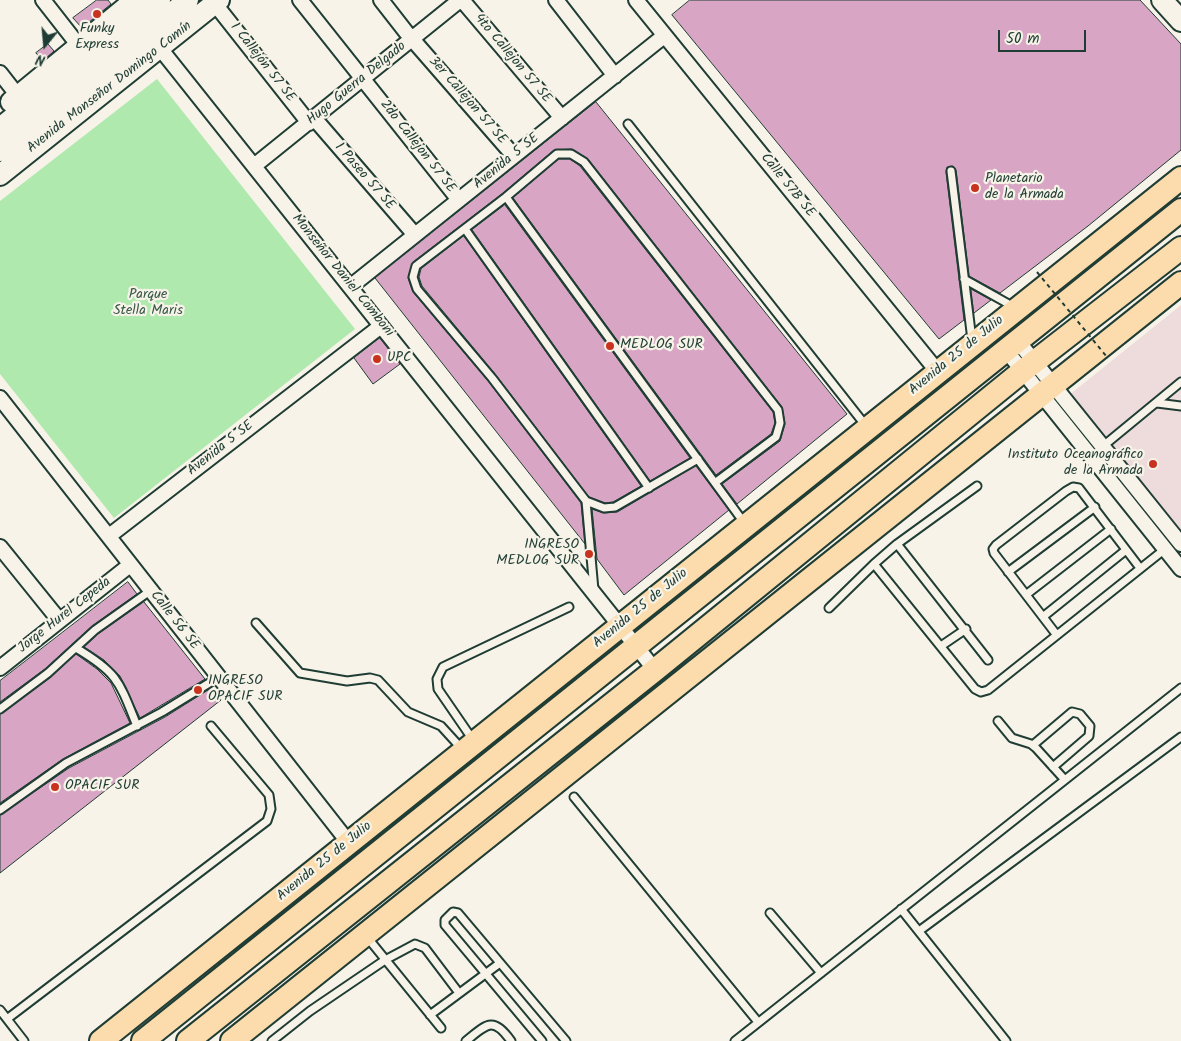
<!DOCTYPE html>
<meta charset="utf-8">
<style>
body{margin:0}
#map{position:relative;width:1181px;height:1041px;overflow:hidden;background:#f7f3e8;font-family:Kalam,sans-serif}
canvas{display:block}
.north{position:absolute;left:20px;top:20px;width:50px;height:50px;-webkit-text-stroke:4px #f7f3e8;paint-order:stroke;rotate:197deg;font-size:14px;font-weight:700;line-height:20px;text-align:center;color:#1f3d34}
.north::after{content:'';display:block;margin:auto;width:18px;height:22px;background:#1f3d34;clip-path:polygon(50% 0,100% 100%,50% 72%,0 100%)}
.scale{position:absolute;left:998px;top:30px;width:88px;height:22px;box-sizing:border-box;border:2px solid #1f3d34;border-top:0;padding-left:6px;font-size:15px;line-height:18px;white-space:nowrap;color:#1f3d34;-webkit-text-stroke:4px #f7f3e8;paint-order:stroke}
</style>
<div id="map">
<canvas width="1181" height="1041"></canvas>
<div class="north">N</div>
<div class="scale">50 m</div>
</div>
<script>
const c = document.querySelector('canvas').getContext('2d');
c.lineJoin = 'round';
function fillPath(path, color) { c.fillStyle = color; c.fill(path, 'evenodd'); }
function trace(path, color, width, dash) { c.strokeStyle = color; c.lineWidth = width; c.lineCap = dash ? 'butt' : 'round'; c.setLineDash(dash || []); c.stroke(path); }
function label(font, color, halo, rows, align = 'center') {
  c.font = font + ' Kalam,sans-serif'; c.lineWidth = 4.5; c.setLineDash([]); c.textBaseline = 'middle'; c.strokeStyle = halo; c.fillStyle = color; for (const [text, x, y, turn = 0] of rows) {
    c.save(); c.translate(x, y); c.rotate((+turn || 0) * Math.PI / 180); c.textAlign = isNaN(turn) ? turn : align; if (halo) c.strokeText(text, 0, 0); c.fillText(text, 0, 0); c.restore();
  }
}
const built = new Path2D(`
 M1181,305V532L1068,396Z`);
const green = new Path2D(`
 M157,79L355,329L114,518L0,374V201Z`);
const building = new Path2D(`
 M97,0H108L111,4L82,28L73,18Z
 M690,0H1140L1181,44V150L1088,226L1000,293L969,276L956,170L953,166L947,167L946,172L964,320L939,339L672,15Z
 M48,44L54,51L43,61L36,53Z
 M596,102L847,414L737,504L722,484L780,441L785,424L782,407L588,159L572,149L554,150L503,193L413,262L408,278L413,292L488,381L581,503L585,544L375,278Z
 M559,159H570L580,166L773,412L775,423L771,434L716,475L513,198Z
 M505,205L690,458L650,481L472,230Z
 M464,236L641,486L613,502L605,503L589,497L496,375L422,286L419,277L421,269Z
 M971,289L991,300L974,313Z
 M380,338L400,364L373,384L354,358Z
 M696,466L729,510L624,595L597,559L592,509L604,513L617,512Z
 M128,582L137,594L92,626L45,669L0,702V681Z
 M144,602L205,679L140,718L120,676L104,660L84,647L98,634Z
 M76,654L97,669L111,683L130,723L63,759L0,803V714L51,677Z
 M212,688L221,700L0,873V815L69,768L165,717Z`);
const service = new Path2D(`
 M628,124L866,426
 M951,171L972,340
 M506,197L745,524
 M465,229L649,488
 M964,279L1014,307
 M1157,403L1181,406
 M1102,447L1181,382
 M698,459L615,507L604,508L586,501L492,378L417,289L413,277L416,266L506,197L557,154H571L584,162L778,410L780,423L776,437L716,482
 M586,501L594,590
 M897,544L988,660
 M874,564L897,544L977,486
 M1008,572L1095,507
 M1027,594L1111,529
 M829,608L874,564L975,689L981,692L988,690L1165,549
 M1044,616L1126,550
 M256,623L300,673L347,681L370,678L378,680L408,712L441,726L462,749
 M1056,634L994,553L993,549L996,545L1066,491L1073,487L1079,488L1140,568
 M941,646L966,629
 M76,648C118,673 119,681 137,726
 M0,709L48,673L95,630L150,591
 M998,721L1012,738L1031,744L1036,748L1065,780
 M473,740L438,689L437,679L443,667L569,607
 M1033,745L1072,712L1080,714L1090,726L1089,736L1053,767
 M574,797L758,1022
 M0,810L66,763L162,712L219,677
 M901,909L1006,1041
 M770,913L821,973
 M919,931L1181,737
 M367,937L441,1028
 M0,1010L24,1041
 M430,1015L500,963
 M7,1019L267,821L271,809L269,795L211,726
 M272,1041L310,1011L385,960L415,944L425,948L459,993
 M466,1041C487,1024 493,1016 511,1041
 M542,1041L445,925V920L453,912L458,913L566,1041
 M735,1041L1181,688`);
const minor = new Path2D(`
 M43,0L79,46
 M300,0L459,200
 M381,0L406,32L514,156
 M462,0L562,118
 M556,0L615,76
 M636,0L938,372
 M215,4L309,123
 M155,42L655,670
 M0,73L18,96
 M314,118L415,235
 M254,166L460,0
 M350,287L664,36
 M1017,340L1181,544
 M1005,349L1181,569
 M0,398L349,843
 M109,536L381,326
 M0,547L59,620
 M0,668L130,565`);
const secondary = new Path2D(`
 M1162,0L1181,21
 M11,102L135,0
 M0,128L160,0
 M0,151L188,0
 M0,175L219,0`);
const primary = new Path2D(`
 M101,1041L1181,178
 M143,1041L1181,210
 M188,1041L655,670L1024,370L1181,248
 M232,1041L1181,283`);
const pathBridge = new Path2D(`
 M1037,272L1107,357`);
const markers = [
 [97,14,5,"#c8321e"],
 [975,188,5,"#c8321e"],
 [610,346,5,"#c8321e"],
 [377,359,5,"#c8321e"],
 [1153,464,5,"#c8321e"],
 [589,554,5,"#c8321e"],
 [198,690,5,"#c8321e"],
 [55,787,5,"#c8321e"]
];
const poiNames = [
 ["Funky",97,30,"center"],
 ["Express",97,46,"center"],
 ["Planetario",985,180],
 ["de la Armada",985,196],
 ["MEDLOG SUR",620,346],
 ["UPC",387,359],
 ["Instituto Oceanográfico",1143,456,"right"],
 ["de la Armada",1143,472,"right"],
 ["INGRESO",579,546,"right"],
 ["MEDLOG SUR",579,562,"right"],
 ["INGRESO",208,682],
 ["OPACIF SUR",208,698],
 ["OPACIF SUR",65,787]
];
const streetNames = [
 ["4to Callejon 57 SE",512,59,50],
 ["1 Callejón 57 SE",262,63,52],
 ["Hugo Guerra Delgado",357,84,-39],
 ["Avenida Monseñor Domingo Comín",110,88,-38],
 ["3er Callejon 57 SE",467,101,49],
 ["2do Callejon 57 SE",417,147,52],
 ["Avenida 5 SE",507,162,-39],
 ["1 Paseo 57 SE",364,177,49],
 ["Calle 57B SE",787,186,51],
 ["Monseñor Daniel Comboni",342,276,51],
 ["Avenida 25 de Julio",957,356,-39],
 ["Avenida 5 SE",221,449,-38],
 ["Avenida 25 de Julio",641,609,-39],
 ["Jorge Hurel Cepeda",65,616,-38],
 ["Calle 56 SE",174,621,52],
 ["Avenida 25 de Julio",325,862,-39]
];
const parkNames = [
 ["Parque",148,296],
 ["Stella Maris",148,312]
];
fillPath(built, '#eedcdd');
fillPath(green, '#afe9ae');
fillPath(building, '#d8a6c4');
trace(building, '#1f3d34', 1);
trace(service, '#1f3d34', 11);
trace(minor, '#1f3d34', 18);
trace(secondary, '#1f3d34', 24);
trace(primary, '#1f3d34', 26);
trace(service, '#f7f3e8', 7);
trace(minor, '#f7f3e8', 14);
trace(secondary, '#f7f3e8', 20);
trace(primary, '#fcdcac', 22);
trace(pathBridge, '#1f3d34', 2, [4, 4]);
for (const [x, y, r, color] of markers) { const dot = new Path2D(); dot.arc(x, y, r, 0, 2 * Math.PI); c.fillStyle = color; c.fill(dot); trace(dot, '#f7f3e8', 2); }
label('14px', '#1f3d34', '#f7f3e8', poiNames, 'left');
label('14px', '#1f3d34', '#f7f3e8', streetNames);
label('14px', '#355746', '#f7f3e8', parkNames);
</script>
